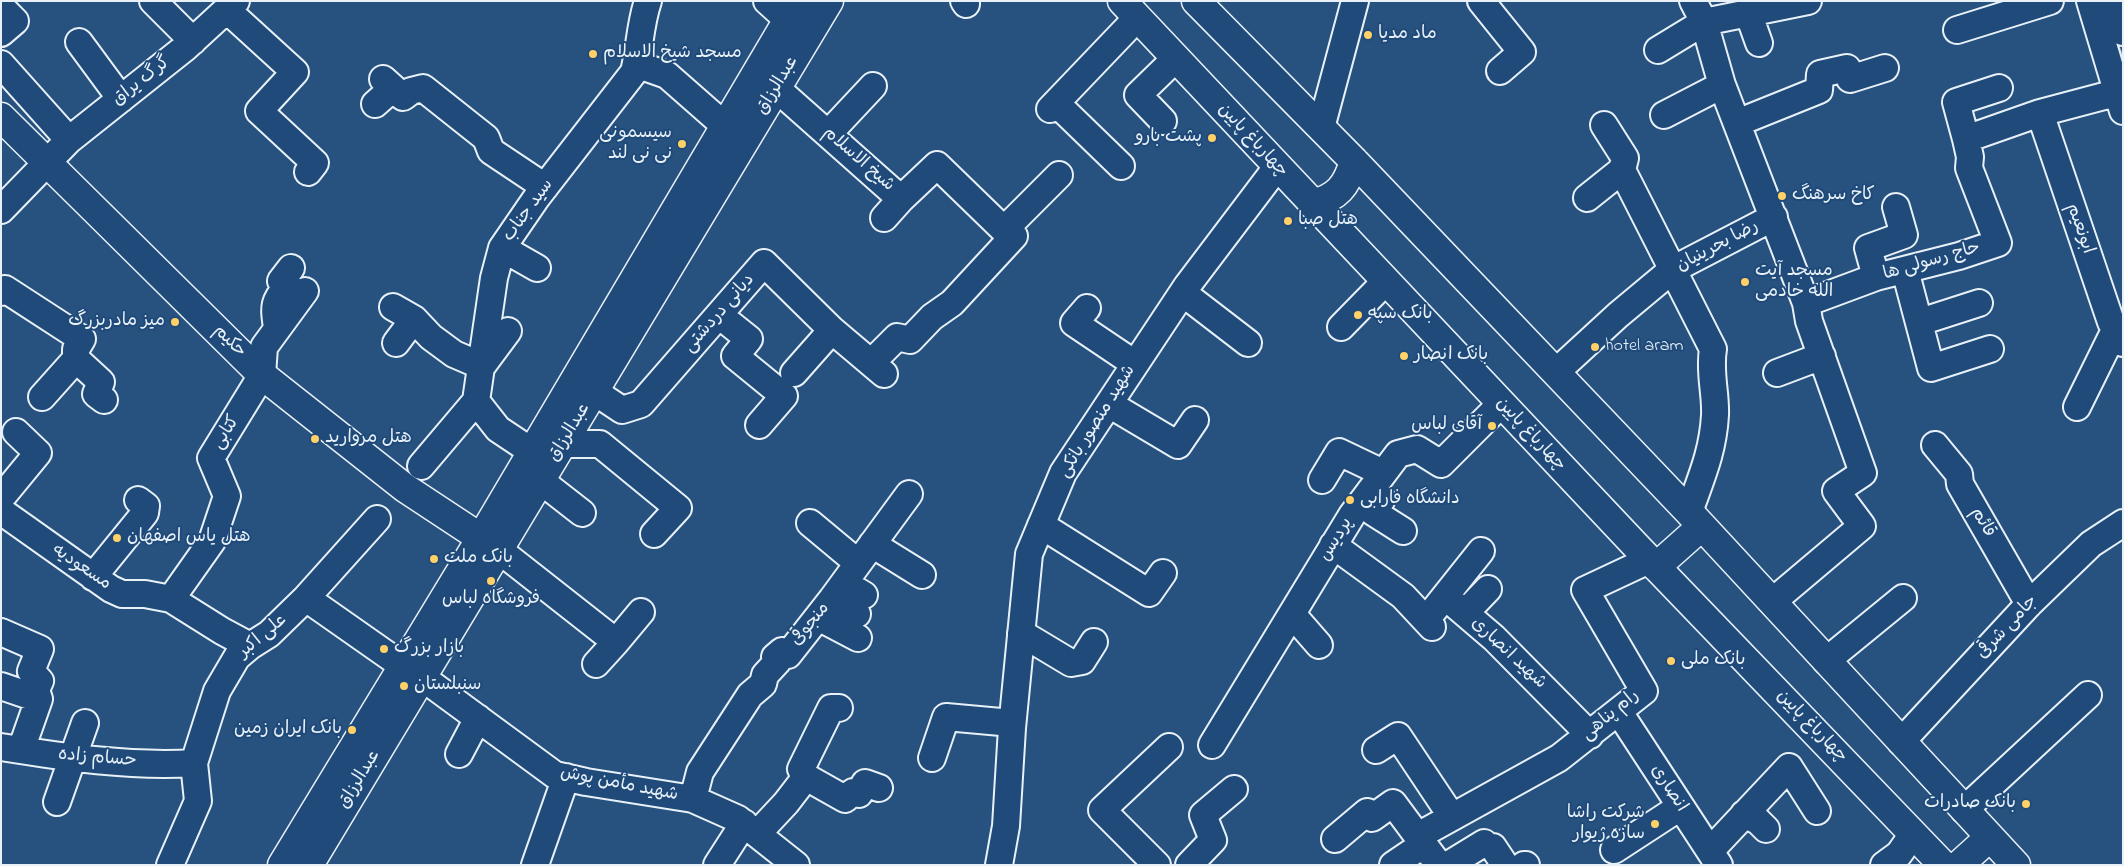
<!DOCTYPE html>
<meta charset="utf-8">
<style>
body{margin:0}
#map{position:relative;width:2124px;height:866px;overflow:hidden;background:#27517f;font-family:"Indie Flower",sans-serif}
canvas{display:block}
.frame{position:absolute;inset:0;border:2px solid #e8f1f8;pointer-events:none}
</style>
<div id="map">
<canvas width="2124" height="866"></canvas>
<div class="frame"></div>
</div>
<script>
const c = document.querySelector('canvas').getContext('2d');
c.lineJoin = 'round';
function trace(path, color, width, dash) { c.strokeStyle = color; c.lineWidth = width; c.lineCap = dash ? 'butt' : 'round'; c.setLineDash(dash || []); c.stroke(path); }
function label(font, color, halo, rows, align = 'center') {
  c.font = font + ' "Indie Flower","Playpen Sans Arabic",sans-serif'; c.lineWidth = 4; c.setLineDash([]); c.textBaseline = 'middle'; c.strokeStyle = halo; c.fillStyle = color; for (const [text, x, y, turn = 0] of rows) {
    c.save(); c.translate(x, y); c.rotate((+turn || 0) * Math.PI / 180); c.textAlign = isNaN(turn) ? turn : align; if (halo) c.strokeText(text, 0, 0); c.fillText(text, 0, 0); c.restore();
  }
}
const stream = new Path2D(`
 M2116,44L2123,62`);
const minor = new Path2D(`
 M153,1L193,41
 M767,1L788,20
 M964,1L966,4
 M1481,1L1522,52L1500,71
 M1693,1L1704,22L1722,85L1806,303L1809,321L1863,473L1836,491L1862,526L1772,602
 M2090,1L2123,111
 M2111,1L2123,32
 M1,7L15,21L1,33
 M227,10L295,72L259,111L315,163L308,172
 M1749,15L1759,43
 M1957,30L2050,1
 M79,42L121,99
 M1658,50L1704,22L1808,1
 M1,64L69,140
 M636,64L667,75L725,126
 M383,79L403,97L411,91L423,88L486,138L491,151L545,187
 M776,88L901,199L937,165L1004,230L1014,236L952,303L932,317L910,340L897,337L871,363
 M1056,103L1121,166
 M375,104L393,88
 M1050,109L1137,18
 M2040,113L2111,322L2123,343
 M1664,115L1722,85
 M1163,121L1138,95L1175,59
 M1737,123L1819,90L1820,74L1847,68L1850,79L1885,68
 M1604,125L1625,158L1622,170L1713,349C1709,372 1716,393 1715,415C1713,452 1701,478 1689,512
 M1321,128L1355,1
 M828,134L873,86
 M1966,139L1956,102L1999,88
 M1587,198L1622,170
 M1,210L69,140L186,47L236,1
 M884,218L901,199
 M1004,230L1059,175
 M502,248L537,268
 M1905,270L1931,368L1990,349
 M1876,277L1868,248L1904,235L1896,207
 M1,292L5,289L82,339L76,349V359L101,382L96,394L104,400
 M1183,293L1248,343
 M1806,303L1876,277L1959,256L1998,243L1969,168L1970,157L1966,139L2040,113L2123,91
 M393,307L414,319L431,337L454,354L482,366L508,331
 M1087,308L1074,323L1135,364
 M719,315L749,339L735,356L784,396L759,425
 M1920,322L1979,303
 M1341,327L1386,281
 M277,328C274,306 273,302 288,285L281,281L291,268
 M396,343L414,319
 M1556,372L1618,315L1672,270L1774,217
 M794,373L832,330
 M1777,373L1822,356
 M595,392L622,410L641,404L764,263L832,330L884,374
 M42,397L76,359
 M1109,404L1178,445L1195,420
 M2077,407L2115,330
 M563,444H600L678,508L654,534
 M1935,445L1959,474L1960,484L2029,604
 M531,451L498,429L476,401L494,278L502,248L537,197L634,72C640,48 640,24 648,1
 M421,466L476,401
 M1322,480L1339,452L1383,473
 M541,481L582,513
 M1370,491L1382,499L1373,512L1403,531
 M1,498L38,453L16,432
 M1,511L111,589L122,594H145L171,599L222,631L250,646
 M810,523L858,563
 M1041,525L1149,593L1163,573
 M872,544L922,575
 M1333,545L1403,596L1432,627
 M499,550L616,642L641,612
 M93,577L145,513L146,506L138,500
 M844,583L864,595
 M1446,597L1494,638L1590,735
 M306,598L403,666
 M171,599L212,541L227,496L211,458L262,375L264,347L305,291
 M832,599L857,614
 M1434,610L1481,551
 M1465,613L1488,589
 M1292,614L1319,645
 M818,617L858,638
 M1,632L40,649L31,671L40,681L36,690L39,699L21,750
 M1021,633L1071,663L1082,661L1094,642
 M1826,661L1903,598
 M596,664L616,642
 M423,678L555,775L586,782L693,799L738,819L796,865
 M1,686L39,699
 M1619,712L1719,865
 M1901,742L2029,604L2091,544L2123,523
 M1212,745L1352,515L1398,454L1417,449L1441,464L1501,404
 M1,747C64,757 130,767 194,763
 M1376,750L1398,736L1452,817
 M459,754L478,718
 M932,758L946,717L1012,723
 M806,777L845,799L853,792L859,794L865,783L879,788
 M693,799L700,772L750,695L763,684L765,675L778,661L775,657L782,651L788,655L832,599L909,494
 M57,802L85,723
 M1964,810L2088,695
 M1744,814L1758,821L1766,829
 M757,834L786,803L806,777L801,769L831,708H839
 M1418,836L1559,758L1644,691L1585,590L1649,560
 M1335,839L1367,812L1372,818L1393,803L1439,865
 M1493,847L1505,865
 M1614,850L1680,807
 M1710,851L1789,767L1817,811
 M170,865L198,801L194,763L217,691L237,657L250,646L269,634L306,598L377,519
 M535,865L566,777
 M717,865L744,823
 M999,865L1006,826L1012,728L1029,554L1063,473L1187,286L1277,167
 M1157,865L1102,810L1169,747
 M1189,865L1213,840L1203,815L1234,789
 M1393,865L1424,844
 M1448,865L1484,843
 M1524,865H1526
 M1884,865L1899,854L1913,834`);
const major = new Path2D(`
 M1122,1L1639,549L1943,865
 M1196,1L1354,161L1689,512L2016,865
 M1,117L262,375L405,488L496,548
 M1312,204C1337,198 1347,186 1354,161
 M1656,567L1702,526
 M282,865L484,533L799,1
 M309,865L829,1
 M1959,865L1990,837`);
const markers = [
 [1368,35,5,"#ffd166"],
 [593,54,5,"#ffd166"],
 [1212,138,5,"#ffd166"],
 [682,144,5,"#ffd166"],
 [1782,196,5,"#ffd166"],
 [1288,221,5,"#ffd166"],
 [1745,282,5,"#ffd166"],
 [1358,315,5,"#ffd166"],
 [175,322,5,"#ffd166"],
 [1595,347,5,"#ffd166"],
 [1404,356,5,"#ffd166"],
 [1492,426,5,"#ffd166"],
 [315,439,5,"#ffd166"],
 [1350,500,5,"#ffd166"],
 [117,538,5,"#ffd166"],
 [434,559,5,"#ffd166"],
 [491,581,5,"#ffd166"],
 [384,649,5,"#ffd166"],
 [1671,661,5,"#ffd166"],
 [404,686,5,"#ffd166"],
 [352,730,5,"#ffd166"],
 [2026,804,5,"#ffd166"],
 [1655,824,5,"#ffd166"]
];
const poiNames = [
 ["ماد مدیا",1378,35],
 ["مسجد شیخ الاسلام",603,54],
 ["سیسمونی",672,134,"right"],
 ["نی نی لند",672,155,"right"],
 ["پشت بارو",1202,138,"right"],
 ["کاخ سرهنگ",1792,196],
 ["هتل صبا",1298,221],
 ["مسجد آیت",1755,272],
 ["الله خادمی",1755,293],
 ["بانک سپه",1368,315],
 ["میز مادربزرگ",165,322,"right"],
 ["hotel aram",1605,347],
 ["بانک انصار",1414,356],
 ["آقای لباس",1482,426,"right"],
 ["هتل مروارید",325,439],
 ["دانشگاه فارابی",1360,500],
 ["هتل یاس اصفهان",127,538],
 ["بانک ملت",444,559],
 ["فروشگاه لباس",491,600,"center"],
 ["بازار بزرگ",394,649],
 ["بانک ملی",1681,661],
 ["سنبلستان",414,686],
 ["بانک ایران زمین",342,730,"right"],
 ["بانک صادرات",2016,804,"right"],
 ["شرکت راشا",1645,814,"right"],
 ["سازه ژیوار",1645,835,"right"]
];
const streetNames = [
 ["گرگ یراق",142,82,-38],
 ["عبدالرزاق",778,86,-59],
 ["چهارباغ پایین",1252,141,47],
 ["شیخ الاسلام",858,160,41],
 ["سید جناب",529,211,-54],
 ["ابونعیم",2079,229,71],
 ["رضا بحرینیان",1718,247,-28],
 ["حاج رسولی ها",1932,262,-16],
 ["دیانی دردشتی",720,314,-49],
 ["حکیم",229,342,45],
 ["شهید منصور بانکی",1098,422,-58],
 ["کتابی",227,433,-58],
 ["عبدالرزاق",570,433,-59],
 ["چهارباغ پایین",1530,435,47],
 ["قائم",1982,523,60],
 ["پردیس",1337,540,-59],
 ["مسعودیه",81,568,34],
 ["منجوقی",811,625,-51],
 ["جامی شرقی",2008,628,-47],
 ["علی اکبر",263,637,-40],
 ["شهید انصاری",1508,654,43],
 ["رام پناهی",1611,716,-40],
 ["چهارباغ پایین",1811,727,46],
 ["حسام زاده",97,759,5],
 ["عبدالرزاق",360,780,-59],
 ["شهید مأمن پوش",619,785,11],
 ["انصاری",1668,789,57]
];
trace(stream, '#9db3c9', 5);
trace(minor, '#e8f1f8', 30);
trace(major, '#e8f1f8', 31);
trace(minor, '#1f4a7a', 26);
trace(major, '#1f4a7a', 28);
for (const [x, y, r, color] of markers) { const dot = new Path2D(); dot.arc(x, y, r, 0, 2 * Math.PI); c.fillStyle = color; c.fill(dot); trace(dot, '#1f4a7a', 2); }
label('18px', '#e8f1f8', '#1f4a7a', poiNames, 'left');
label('18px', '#e8f1f8', '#1f4a7a', streetNames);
</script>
